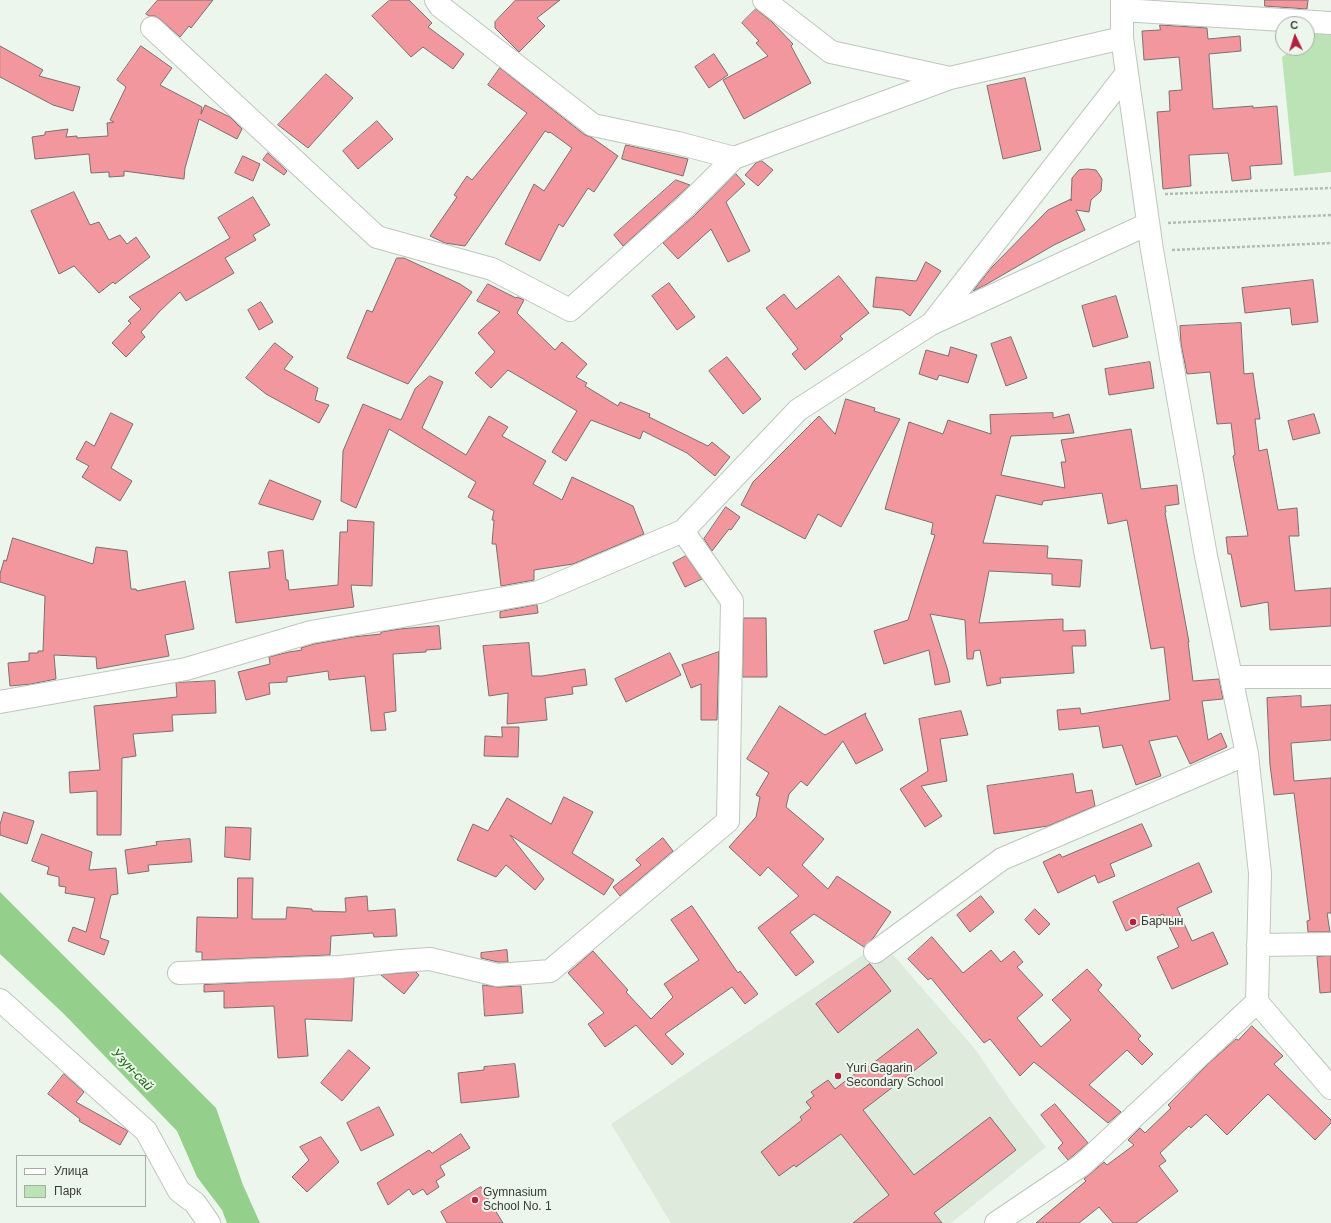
<!DOCTYPE html>
<meta charset="utf-8">
<style>
body{margin:0}
#map{position:relative;width:1331px;height:1223px;overflow:hidden;background:#edf6ec;font-family:Helvetica,sans-serif}
canvas{display:block}
.legend{position:absolute;left:16px;top:1155px;width:130px;height:52px;box-sizing:border-box;background:#edf6ec;border:1px solid #a5aca4;margin:0;padding:5px 7px;list-style:none;font-size:12px;color:#383c38}
.legend li{display:flex;align-items:center;gap:8px;height:20px}
.legend b{width:20px;border:1px solid #a5aca4}
.north{position:absolute;left:1275px;top:16px;width:40px;height:40px;box-sizing:border-box;background:#edf6ec;border:1px solid #a5aca4;border-radius:50%;rotate:356deg;font-size:11px;font-weight:700;line-height:16px;text-align:center;color:#383c38}
.north::after{content:'';display:block;margin:auto;width:14px;height:18px;background:#b32040;clip-path:polygon(50% 0,100% 100%,50% 72%,0 100%)}
</style>
<div id="map">
<canvas width="1331" height="1223"></canvas>
<ul class="legend">
<li><b style="height:5px;background:#fff"></b>Улица</li>
<li><b style="height:11px;background:#bce3b6"></b>Парк</li>
</ul>
<div class="north">С</div>
</div>
<script>
const c = document.querySelector('canvas').getContext('2d');
c.lineJoin = 'round';
function fillPath(path, color) { c.fillStyle = color; c.fill(path, 'evenodd'); }
function trace(path, color, width, dash) { c.strokeStyle = color; c.lineWidth = width; c.lineCap = dash ? 'butt' : 'round'; c.setLineDash(dash || []); c.stroke(path); }
function label(font, color, halo, rows, align = 'center') {
  c.font = font + ' Helvetica,sans-serif'; c.lineWidth = 4; c.setLineDash([]); c.textBaseline = 'middle'; c.strokeStyle = halo; c.fillStyle = color; for (const [text, x, y, turn = 0] of rows) {
    c.save(); c.translate(x, y); c.rotate((+turn || 0) * Math.PI / 180); c.textAlign = isNaN(turn) ? turn : align; if (halo) c.strokeText(text, 0, 0); c.fillText(text, 0, 0); c.restore();
  }
}
const built = new Path2D(`
 M882,942L975,1049L1012,1103L1046,1147L951,1223H671L611,1124Z`);
const green = new Path2D(`
 M1331,24V172L1294,176L1282,57L1295,48H1307V40Z`);
const water = new Path2D(`
 M0,892L216,1108L243,1185L260,1223H227L222,1210L197,1177L177,1131L64,1014L0,954Z`);
const building = new Path2D(`
 M158,0H213L191,28L189,26L180,37L160,19L155,16H149L146,14Z
 M390,0H409L432,23L428,27L464,54L453,69L423,47L411,57L372,16Z
 M516,0H560L537,18L545,26L519,52L495,28V22Z
 M1265,0H1308L1307,9L1265,6Z
 M756,9L772,22L793,44L791,46L811,83L744,119L723,80L768,56L756,43L759,41L742,23Z
 M1160,25L1207,28L1208,39L1240,36L1241,51L1209,54L1213,109L1253,106V108L1277,106L1282,164L1250,166L1251,179L1232,181L1228,153L1189,155L1191,186L1163,189L1157,112L1170,111L1169,91L1182,90L1179,57L1144,60L1142,31L1160,30Z
 M0,46L43,70L39,76L80,87L73,111L53,105L0,77Z
 M141,46L172,68L160,85L202,107L201,114L205,105L230,117L242,129L237,139L199,119L185,168L184,179L124,171V176L109,177V172L91,173L89,154L35,159L32,137L45,135V132L68,129L66,137L77,136V138L108,136L107,123L114,122L110,120L126,87L117,80Z
 M714,54L728,75L709,88L695,67Z
 M500,68L585,135L591,137L618,156L594,192L588,188L563,227L559,224L540,261L505,244L534,184L544,191L572,148L550,132L549,133L545,131L465,246L445,243L430,236L457,197L454,195L467,176L472,180L527,113L488,85Z
 M326,74L353,98L308,148L278,125Z
 M1025,78L1041,150L1003,159L987,86Z
 M377,121L393,139L358,169L343,151Z
 M626,145L688,159L683,176L622,159Z
 M268,153L287,171L284,175L263,160Z
 M243,156L260,164L253,181L235,173Z
 M762,161L773,170L758,186L745,175L756,163Z
 M1088,169L1096,170L1102,179L1101,191L1091,200L1089,212L1076,210L1085,230L1054,245L987,284L973,291L992,267L1048,210L1071,199V201L1072,178L1079,170Z
 M736,174L745,184L726,202L750,251L728,262L711,229L678,259L663,243L694,216Z
 M676,180L690,185L623,246L614,235Z
 M74,192L90,225L99,222L109,240L120,235L127,244L136,237L150,257L115,284L113,282L99,293L74,266L59,274L31,211Z
 M253,197L270,225L253,235L256,240L225,258L234,273L186,301L180,292L160,311L141,332L145,337L126,357L112,343L131,323L128,321L141,309L129,297L230,238L218,218Z
 M397,258H404L460,284L472,292L408,384L347,358L367,310L372,312Z
 M926,262L941,271L910,316L902,310L873,307L876,277L916,281Z
 M839,276L869,313L840,336L843,339L805,370L792,354L798,349L766,308L784,294L796,309Z
 M1313,280L1318,322L1292,325L1290,308L1245,313L1242,288Z
 M669,283L695,317L677,330L652,296Z
 M488,284L516,298L517,297L524,300L517,313L555,350L562,342L587,364L576,377L587,383L585,386L618,406L620,402L650,414L649,417L708,446L712,442L730,457L715,476L687,453L643,431L640,439L591,420L566,461L552,452L577,411L508,370L491,388L475,373L495,352L478,333L500,312L477,301Z
 M1116,296L1128,337L1093,347L1082,306Z
 M261,302L273,322L259,330L248,310Z
 M1241,323L1244,374L1253,373L1255,388L1260,419H1255L1259,451L1267,449L1278,510L1297,508L1299,536H1289L1295,591L1331,588V626L1270,630L1268,602L1241,607L1231,554H1228L1226,537L1248,536L1233,456L1235,455L1231,423L1217,424L1210,372L1187,374L1181,344L1180,326Z
 M1011,337L1027,378L1006,386L991,344Z
 M275,343L293,357L284,369L318,388L315,400L329,405L319,423L266,394L246,378Z
 M951,347L977,355L968,383L939,375L937,380L919,374L926,350L948,356Z
 M727,357L761,399L743,414L709,371Z
 M1150,362L1154,388L1109,395L1105,369Z
 M430,376L443,382L422,428L466,455L489,416L508,427L502,436L546,461L533,484L562,500L572,477L633,506L644,534L573,564L534,570V580L501,586L496,544H492L494,520H492L494,511L468,497L476,482L389,429L356,508L341,501L343,451L363,404L401,420L415,389Z
 M846,399L875,408L874,411L900,419L841,527L818,514L805,539L741,505L753,482L819,416L835,434Z
 M111,413L133,424L111,468L132,481L120,501L82,477L89,466L76,459L86,441L94,446Z
 M1053,413V418L1069,414L1074,433L1011,436L1001,475L1065,488L1061,462H1066L1061,440L1131,429L1141,489L1177,485L1179,504L1165,506L1166,512L1165,513L1189,642H1188L1193,681L1219,679L1223,699L1202,701L1208,740L1221,733L1227,747L1190,764L1177,736L1149,741L1161,776L1136,785L1122,745L1103,748L1099,726L1059,730L1057,710L1080,708L1081,714L1170,700L1164,647L1151,649L1127,520L1108,524L1102,493L1043,501L1042,505L996,495L983,543L1048,546L1047,558L1082,560L1080,587L1052,585V574L989,571L979,623L1063,619V631L1085,630L1086,646H1072L1074,673L1000,678L1001,683L987,686L980,650L974,651L973,659H967L965,620L930,614L948,671L950,682L935,685L929,650L884,664L874,631L908,620L935,535L931,534L933,523L885,509L909,422L943,434L948,420L991,434L990,415Z
 M1314,414L1320,433L1293,440L1288,421Z
 M270,480L321,501L313,520L259,504Z
 M726,507L740,517L731,530L729,529L712,551L704,539Z
 M348,520L374,522L372,586L351,585L354,607L236,623L229,572L270,568L268,552L283,550L286,580H288L289,590L338,585L340,532H347Z
 M13,538L93,564L96,547L127,551L131,589H136L137,591L185,581L194,629L165,635L169,656L97,669L96,657L54,655L56,679L31,684L10,686L8,663L29,661V653H38V651H43L45,596L0,582V574L4,560L6,561Z
 M686,556L702,579L685,587L673,563Z
 M537,605L538,613L500,618V612Z
 M744,618H766L767,677H743Z
 M439,626L441,649L426,650V652L393,654L396,711L384,713L386,730L371,731L365,676L329,680L328,671L287,677V682L269,683L270,694L246,700L238,672L270,664L269,657L289,652L302,650L301,648L314,644L353,637L381,634V632L400,629Z
 M529,643L532,676H542L585,669L587,685L572,687L573,694L545,698L547,720L507,724L508,693L489,696L483,646Z
 M719,652L717,720H701V684L691,688L682,665Z
 M670,653L681,675L626,702L615,679Z
 M215,681L216,713L172,715L173,731L133,734L136,756L122,758L121,835H97V791L70,793L69,772L100,770L94,706L177,697L176,683Z
 M1301,696V707L1331,705V740L1291,743L1294,781L1331,778V913H1327L1330,932H1308L1307,921L1310,920L1294,793L1274,795L1270,765L1267,698Z
 M780,706L825,735L866,713L865,715L883,750L856,764L843,741L807,786L801,781L789,794L786,807L824,839L802,865L828,889L837,876L891,912L874,937L864,947L814,914L790,932L814,962L796,976L758,928L799,896L768,867L760,876L729,847L756,817L760,797L756,795L769,773L747,759Z
 M961,711L968,735L940,739L947,781L921,786L942,816L925,827L900,789L928,771L919,719Z
 M502,727H519L518,757L484,756L485,736L502,737Z
 M1073,774L1076,793L1092,790L1095,806L1048,826L994,834L987,786Z
 M564,797L593,812L572,853L614,880L604,895L510,835L544,879L535,890L506,865L496,877L457,860L473,824L488,831L507,798L551,824Z
 M4,812L34,821L27,844L0,835V825Z
 M1142,824L1152,846L1110,864L1115,876L1098,883L1095,875L1058,893L1043,862L1060,854L1062,857Z
 M226,827L251,828L250,860L225,857Z
 M42,834L92,852L89,870L116,868L118,894L111,895L100,938L109,941L104,955L68,941L73,927L86,932L95,898L65,893L66,887L59,886V877L47,874L49,867L32,861Z
 M663,838L673,851L620,896L613,887L641,865L636,860Z
 M190,839L192,862L148,865L149,871L128,874L125,850L157,845L156,842Z
 M1199,863L1212,892L1177,908L1192,941L1213,932L1228,964L1172,989L1157,957L1179,947L1163,914L1126,931L1113,902Z
 M238,878H253L252,919H286L287,907L312,909V911L346,912L345,898L367,896L368,911L395,909L397,936L374,937L373,933L331,936L330,955L202,960V952H196L197,917L237,918Z
 M981,896L994,912L970,932L957,915Z
 M692,906L738,973L740,971L758,994L745,1004L732,987L665,1034L684,1054L672,1065L636,1025L605,1047L588,1024L604,1013L568,973L593,951L628,990L626,992L651,1019L673,997L664,984L699,960L671,920Z
 M1035,909L1050,924L1039,935L1025,920Z
 M932,937L963,973L991,950L1001,962L1014,951L1023,962L1017,967L1043,995L1017,1018L1041,1047L1071,1020L1052,1000L1087,969L1102,985L1098,990L1141,1036L1138,1039L1153,1054L1142,1065L1127,1050L1089,1085L1121,1112L1108,1123L1034,1062L1020,1076L990,1039L984,1043L931,978L928,980L908,959Z
 M507,950L508,962H498L481,958V953Z
 M1331,956V992L1320,993L1317,957Z
 M870,964L891,991L838,1033L816,1004Z
 M416,972L419,975L404,994L381,975Z
 M354,978L352,1021L305,1019L308,1056L278,1058L274,1006L224,1008V991L204,992V985Z
 M483,985L498,987L521,986L523,1013L485,1016Z
 M1252,1026L1283,1056L1274,1064L1331,1120V1123L1315,1140L1268,1094L1227,1135L1206,1114L1191,1128L1189,1126L1160,1153L1166,1161L1159,1166L1178,1191L1136,1223H1113L1099,1207L1079,1223H1036L1086,1181L1084,1179L1104,1162L1107,1165L1134,1145L1128,1140L1140,1128L1145,1133L1171,1108L1168,1105L1208,1064L1236,1039L1238,1040Z
 M918,1029L937,1053L863,1110L914,1175L990,1117L1016,1150L934,1213L942,1223H853L889,1195L841,1134L796,1167L794,1165L779,1176L761,1152L802,1120L800,1117L811,1108L806,1102L814,1096L811,1092L828,1080L835,1089L860,1070L861,1072Z
 M349,1050L370,1068L342,1101L321,1083Z
 M515,1064L519,1097L461,1103L458,1073L484,1070V1067Z
 M64,1074L84,1092L76,1102L128,1131L120,1145L79,1121L80,1119L48,1094Z
 M1055,1104L1088,1143L1068,1160L1058,1148L1063,1143L1041,1115Z
 M379,1107L394,1135L361,1151L347,1123Z
 M461,1134L470,1148L440,1166L445,1175L436,1181L439,1187L427,1195L423,1189L413,1195L409,1189L388,1205L377,1183L429,1150L432,1153Z
 M321,1137L339,1162L307,1192L292,1177L309,1160L300,1147Z
 M481,1187L503,1223H447L441,1212Z`);
const path = new Path2D(`
 M1165,194L1331,188
 M1168,223L1331,215
 M1172,250L1331,243`);
const minor = new Path2D(`
 M436,0L440,6L593,125L678,143L734,158L950,78L1122,38
 M764,0L831,52L950,78
 M1122,0V38L1152,250L1206,556L1247,754L1260,873L1257,1002L1331,1088
 M1122,10L1331,23
 M152,28L377,237L492,269L570,310L685,207L734,158
 M933,322L1127,73
 M1232,677H1331
 M0,702L186,669L311,632L539,592L683,531L798,410L931,324L1148,224
 M1258,945L1331,944
 M875,952L1002,859L1247,754
 M179,973L340,967L400,961L430,959L497,975L550,971L728,821L732,601L683,531
 M0,1000L146,1131L179,1191L195,1203L209,1223
 M996,1223L1082,1165L1257,1002`);
const markers = [
 [1133,922,4,"#b32040"],
 [838,1076,4,"#b32040"],
 [475,1200,4,"#b32040"]
];
const poiNames = [
 ["Барчын",1141,922],
 ["Yuri Gagarin",846,1069],
 ["Secondary School",846,1083],
 ["Gymnasium",483,1193],
 ["School No. 1",483,1207]
];
const waterNames = [
 ["Узун-сай",132,1070,46]
];
fillPath(built, '#deebdc');
fillPath(green, '#bce3b6');
fillPath(water, '#95cf8c');
fillPath(building, '#f2979d');
trace(building, '#7c6f6f', 1);
trace(minor, '#bec7bd', 24);
trace(path, '#b4bbb3', 2.5, [3, 2]);
trace(minor, '#fff', 22);
for (const [x, y, r, color] of markers) { const dot = new Path2D(); dot.arc(x, y, r, 0, 2 * Math.PI); c.fillStyle = color; c.fill(dot); trace(dot, '#edf6ec', 1.5); }
label('12px', '#383c38', '#edf6ec', poiNames, 'left');
label('italic 13px', '#1a670e', '#edf6ec', waterNames);
</script>
